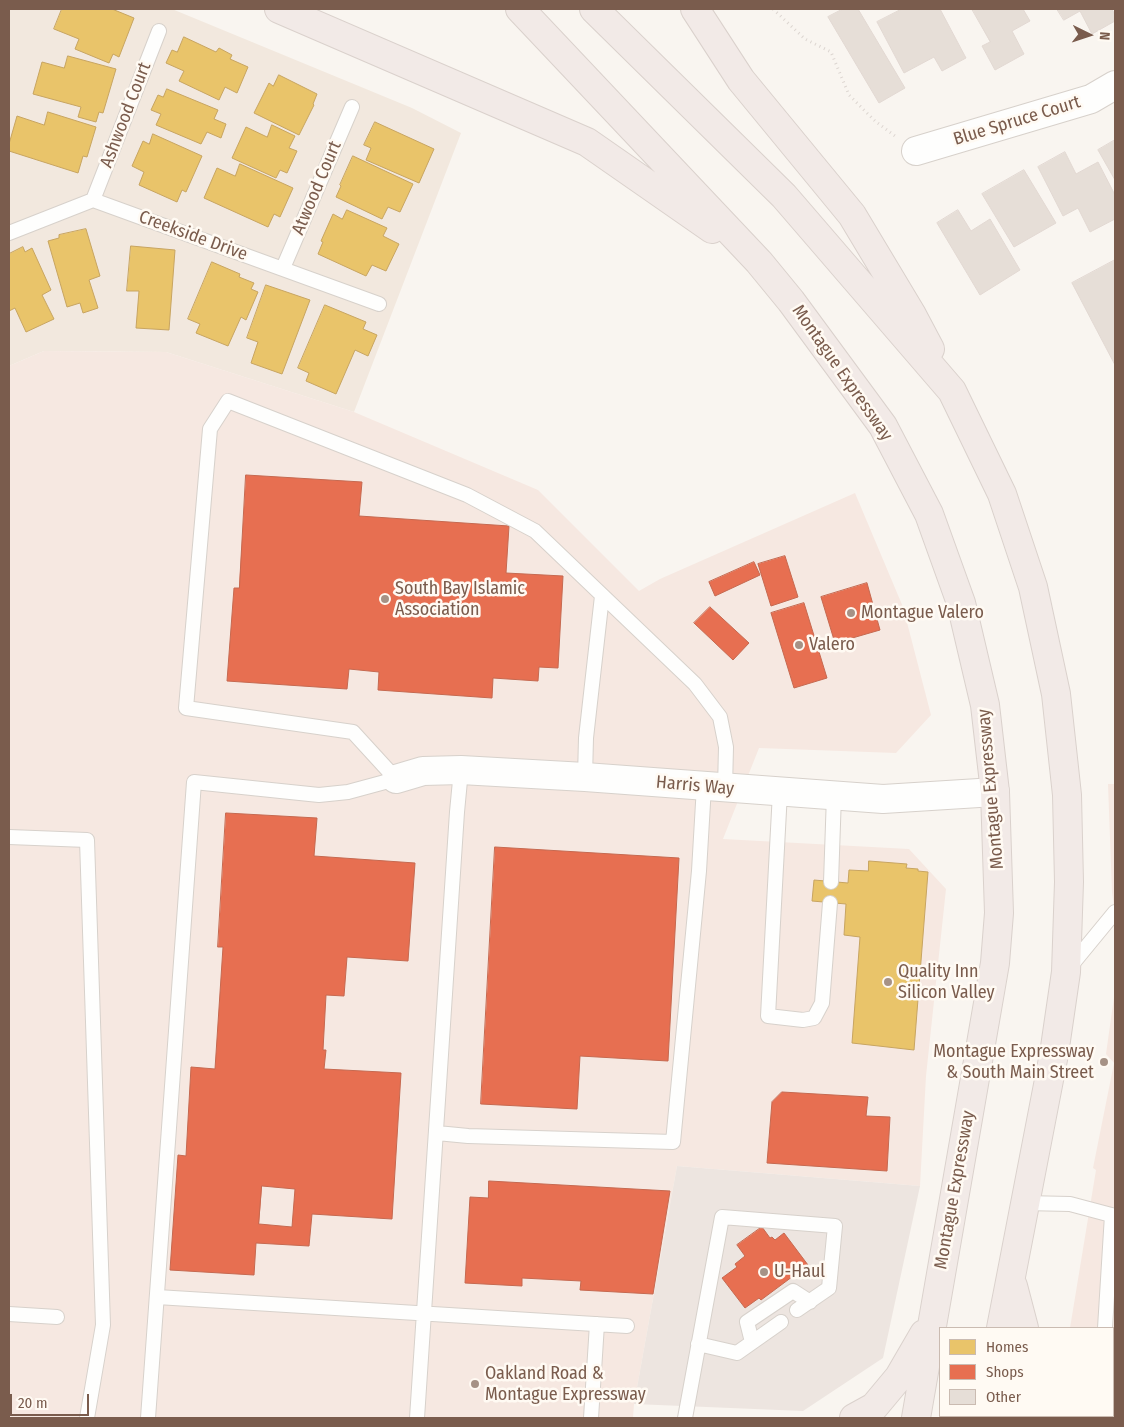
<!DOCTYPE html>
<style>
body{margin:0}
#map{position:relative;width:1124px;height:1427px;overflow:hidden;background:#f9f5f0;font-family:"Fira Sans Condensed",sans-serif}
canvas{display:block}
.frame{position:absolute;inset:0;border:10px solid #7a5c4d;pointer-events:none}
.legend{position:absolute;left:939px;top:1327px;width:175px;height:90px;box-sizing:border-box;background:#fffaf3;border:1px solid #cabbb1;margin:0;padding:6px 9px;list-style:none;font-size:15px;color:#7a5c4d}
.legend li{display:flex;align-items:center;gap:10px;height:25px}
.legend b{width:25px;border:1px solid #cabbb1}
.north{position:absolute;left:1064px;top:10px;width:50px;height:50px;-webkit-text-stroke:4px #fffaf3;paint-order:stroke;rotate:94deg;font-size:14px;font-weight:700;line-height:20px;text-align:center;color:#7a5c4d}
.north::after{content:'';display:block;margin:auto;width:18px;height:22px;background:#7a5c4d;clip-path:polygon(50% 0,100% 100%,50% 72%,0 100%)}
.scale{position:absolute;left:10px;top:1394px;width:79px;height:22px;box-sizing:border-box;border:2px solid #7a5c4d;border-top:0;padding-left:6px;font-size:15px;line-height:18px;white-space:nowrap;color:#7a5c4d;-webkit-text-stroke:4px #fffaf3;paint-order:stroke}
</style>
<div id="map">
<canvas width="1124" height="1427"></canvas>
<div class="frame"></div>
<ul class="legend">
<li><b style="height:14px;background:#e9c46a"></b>Homes</li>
<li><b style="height:14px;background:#e76f51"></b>Shops</li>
<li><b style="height:14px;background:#e6ded7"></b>Other</li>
</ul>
<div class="north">N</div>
<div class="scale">20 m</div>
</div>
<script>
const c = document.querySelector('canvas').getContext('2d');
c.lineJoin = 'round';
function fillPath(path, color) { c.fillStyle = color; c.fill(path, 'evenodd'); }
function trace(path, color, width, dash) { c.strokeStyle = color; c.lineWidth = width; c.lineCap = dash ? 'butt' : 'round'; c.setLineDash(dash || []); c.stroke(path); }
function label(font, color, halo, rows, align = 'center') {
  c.font = font + ' "Fira Sans Condensed",sans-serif'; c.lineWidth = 5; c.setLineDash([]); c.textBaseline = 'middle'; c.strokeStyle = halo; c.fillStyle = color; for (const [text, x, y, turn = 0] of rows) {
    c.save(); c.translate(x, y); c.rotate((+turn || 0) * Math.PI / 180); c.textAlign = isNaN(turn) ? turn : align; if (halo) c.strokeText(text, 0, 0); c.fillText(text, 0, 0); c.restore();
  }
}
const residential = new Path2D(`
 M9,9H172L412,108L461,133L354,412L166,352L44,351L9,366Z`);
const commercial = new Path2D(`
 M44,351L166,352L354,412L538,490L639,591L660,579L855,493L903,607L931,715L896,753L759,748L723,839L909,849L946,889L926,1076L920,1186L677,1166L634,1404L633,1418H9V366Z
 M1108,784H1115V914L1112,892Z
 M1115,990V1414L1113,1413V1328H1070L1096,1170L1093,1168L1114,1063L1106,1054Z`);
const industrial = new Path2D(`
 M677,1166L920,1186L883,1358L803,1411L634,1404Z`);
const homes = new Path2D(`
 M62,9H112L134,18L119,57L113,54L109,63L75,49L79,39L54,29Z
 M184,37L216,52L219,48L232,55L230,59L248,67L237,93L225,87L219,100L179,81L184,71L166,63L172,50L177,52Z
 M68,56L116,69L103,113L99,112L96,122L78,117L81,107L33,94L42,62L64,68Z
 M279,75L317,94L313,104L314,105L299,135L254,113L269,83L273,86Z
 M167,89L218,110L214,119L226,124L221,138L207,132L201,144L156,125L161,114L151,110L158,95L163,97Z
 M48,112L96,127L87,157L83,156L78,173L9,151V144L17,116L44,125Z
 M375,122L434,149L419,183L366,160L371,148L364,145Z
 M272,125L295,136L289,148L297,151L287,173L280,170L276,178L232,158L246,127L267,137Z
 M153,134L202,156L186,192L182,190L177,202L139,185L144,172L132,166L143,141L149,144Z
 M353,156L413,184L400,212L388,207L382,219L336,197L341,186L340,185Z
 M240,164L293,188L280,217L274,214L268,227L204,198L217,168L235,176Z
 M347,210L387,228L383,236L399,244L386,271L372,265L366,276L318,254L323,242L321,241L333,214L342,219Z
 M86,229L100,276L89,280L98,308L83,313L80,303L67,307L48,241L59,238V235Z
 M131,246L175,250L169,330L136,328L139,291H127Z
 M23,247L25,252L32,248L51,290L42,295L54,319L26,332L15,308L9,311V254Z
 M212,262L240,274L239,277L254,283L251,289L258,292L246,320L241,317L228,346L196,333L200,324L188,319Z
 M266,285L310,300L282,374L251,363L258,342L247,338Z
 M325,305L366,322L363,329L377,335L368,356L355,350L336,394L306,381L309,373L298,368Z
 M869,861L907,864L906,868L918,869V871L928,872L914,1050L852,1043L860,937L844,935L846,904L812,901L814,880L848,883L849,870L868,871Z`);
const shops = new Path2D(`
 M246,475L362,482L359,516L509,526L506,573L563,576L558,668L539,667L538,681L493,678L492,698L378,690L379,672L349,669L347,689L227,681L234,588H239Z
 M785,556L798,597L771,606L758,564Z
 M754,562L760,575L715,596L709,582Z
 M867,583L880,630L835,643L821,597Z
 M804,603L827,678L794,688L771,613Z
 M710,607L749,643L733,660L694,623Z
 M226,813L317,818L314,856L415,863L408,961L347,957L344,996L326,995L323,1050H326L324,1069L401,1073L392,1219L312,1214L309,1246L256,1243L254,1275L170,1270L178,1155L186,1156L191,1067L215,1069L223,947H218ZM262,1186L295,1189L292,1227L259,1224Z
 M495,847L679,858L668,1061L580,1056L577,1109L481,1104Z
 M782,1092L868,1097L866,1116L890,1117L887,1171L767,1163L772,1102Z
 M489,1181L670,1191L653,1294L580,1290L581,1281L522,1278V1286L465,1283L470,1197L488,1198Z
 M762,1227L770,1238L772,1237L775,1240L784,1233L808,1265L761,1300L759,1298L745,1308L722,1278L737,1267L735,1264L745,1256L737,1245Z`);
const building = new Path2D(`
 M843,9H858L905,88L879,103L828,17Z
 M902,9H940L966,58L942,71L934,57L904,73L877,22Z
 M972,9H1023L1030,21L1012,31L1024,54L995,70L982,46L990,42Z
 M1057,9H1112L1115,15V21L1092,34L1080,11L1064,20Z
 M1115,140V180L1098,150Z
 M1065,152L1076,174L1098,162L1115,195V219L1090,232L1078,208L1063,216L1038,167Z
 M1024,170L1056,223L1014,247L982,194Z
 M958,210L971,231L990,219L1020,270L980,295L937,223Z
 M1115,260V365L1072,283Z`);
const path = new Path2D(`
 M773,9L805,39L831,52L849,95L875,121L895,136`);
const lane = new Path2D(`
 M93,200L159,31
 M9,233L93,200L379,304
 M283,268L352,107
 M585,777L586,738L602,596
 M780,792L768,1016L803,1020L814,1018L822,1003L830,903
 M9,837L87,840L103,1325L87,1418
 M831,882L834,795
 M1069,968L1115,912
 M437,1133L468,1136L673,1142L699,871L704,786
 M1024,1203L1070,1204L1115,1216
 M157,1297L627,1326
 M9,1314L57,1317
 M1105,1328L1112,1215
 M752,1342L747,1322L793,1291L810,1302
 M698,1344L737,1353L781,1322
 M1113,1363H1115
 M1113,1386L1115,1387
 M148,1418L194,782L319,795L348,792L396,779L353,732L186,708L210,429L228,401L467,495L535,531L695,684L720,717L726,747L725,788
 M417,1418L457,812L461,770
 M591,1418L597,1324
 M685,1418L722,1217L835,1226L829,1288L797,1310`);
const street = new Path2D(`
 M916,151L1091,99L1115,85
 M396,779L423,771L461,770L585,777L883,799L995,792`);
const highway = new Path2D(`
 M279,9L587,142L712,229
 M520,9L759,262L791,301L883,426L929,514L961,603L985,705L995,792L999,913L995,963L916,1418
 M594,9L784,196L952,391L1002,494L1033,587L1056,694L1067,795L1069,882L1066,972L1054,1054L1001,1328
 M695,9L741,80L852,215L912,315L930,349
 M1013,1286L1024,1328
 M1063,1416L1066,1418
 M854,1418L874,1407L899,1377L924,1334
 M986,1418L987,1416`);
const markers = [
 [385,599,5,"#a69286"],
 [851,613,5,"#a69286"],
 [799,645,5,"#a69286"],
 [888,982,5,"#a69286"],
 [1104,1062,5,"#a69286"],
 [764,1272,5,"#a69286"],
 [475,1384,5,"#a69286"]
];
const streetNames = [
 ["Ashwood Court",126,115,-69],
 ["Blue Spruce Court",1017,121,-17],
 ["Atwood Court",317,188,-67],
 ["Creekside Drive",193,236,20],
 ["Montague Expressway",842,373,55],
 ["Harris Way",695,786,5],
 ["Montague Expressway",991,789,-95],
 ["Montague Expressway",955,1190,-80]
];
const poiNames = [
 ["South Bay Islamic",395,589],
 ["Association",395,610],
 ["Montague Valero",861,613],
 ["Valero",809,645],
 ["Quality Inn",898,972],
 ["Silicon Valley",898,993],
 ["Montague Expressway",1094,1052,"right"],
 ["& South Main Street",1094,1073,"right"],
 ["U-Haul",774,1272],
 ["Oakland Road &",485,1374],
 ["Montague Expressway",485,1395]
];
fillPath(residential, '#f2e8de');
fillPath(commercial, '#f6e8e1');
fillPath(industrial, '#ede5e0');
fillPath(homes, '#e9c46a');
trace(homes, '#c8a561', 1);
fillPath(shops, '#e76f51');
trace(shops, '#c66950', 1);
fillPath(building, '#e6ded7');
trace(building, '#e2d8d2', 1);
trace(lane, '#d7d1cb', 16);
trace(street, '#d7d1cb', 30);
trace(highway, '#dad1cc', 30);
trace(path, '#dcd5d0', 3, [1, 4]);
trace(lane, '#fefefd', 14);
trace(street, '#fefefd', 28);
trace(highway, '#f2eae7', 28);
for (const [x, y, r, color] of markers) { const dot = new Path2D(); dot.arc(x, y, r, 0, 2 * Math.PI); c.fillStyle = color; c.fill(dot); trace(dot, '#fffaf3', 2); }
label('18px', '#7a5c4d', '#fffaf3', streetNames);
label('18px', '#7a5c4d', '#fffaf3', poiNames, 'left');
</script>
